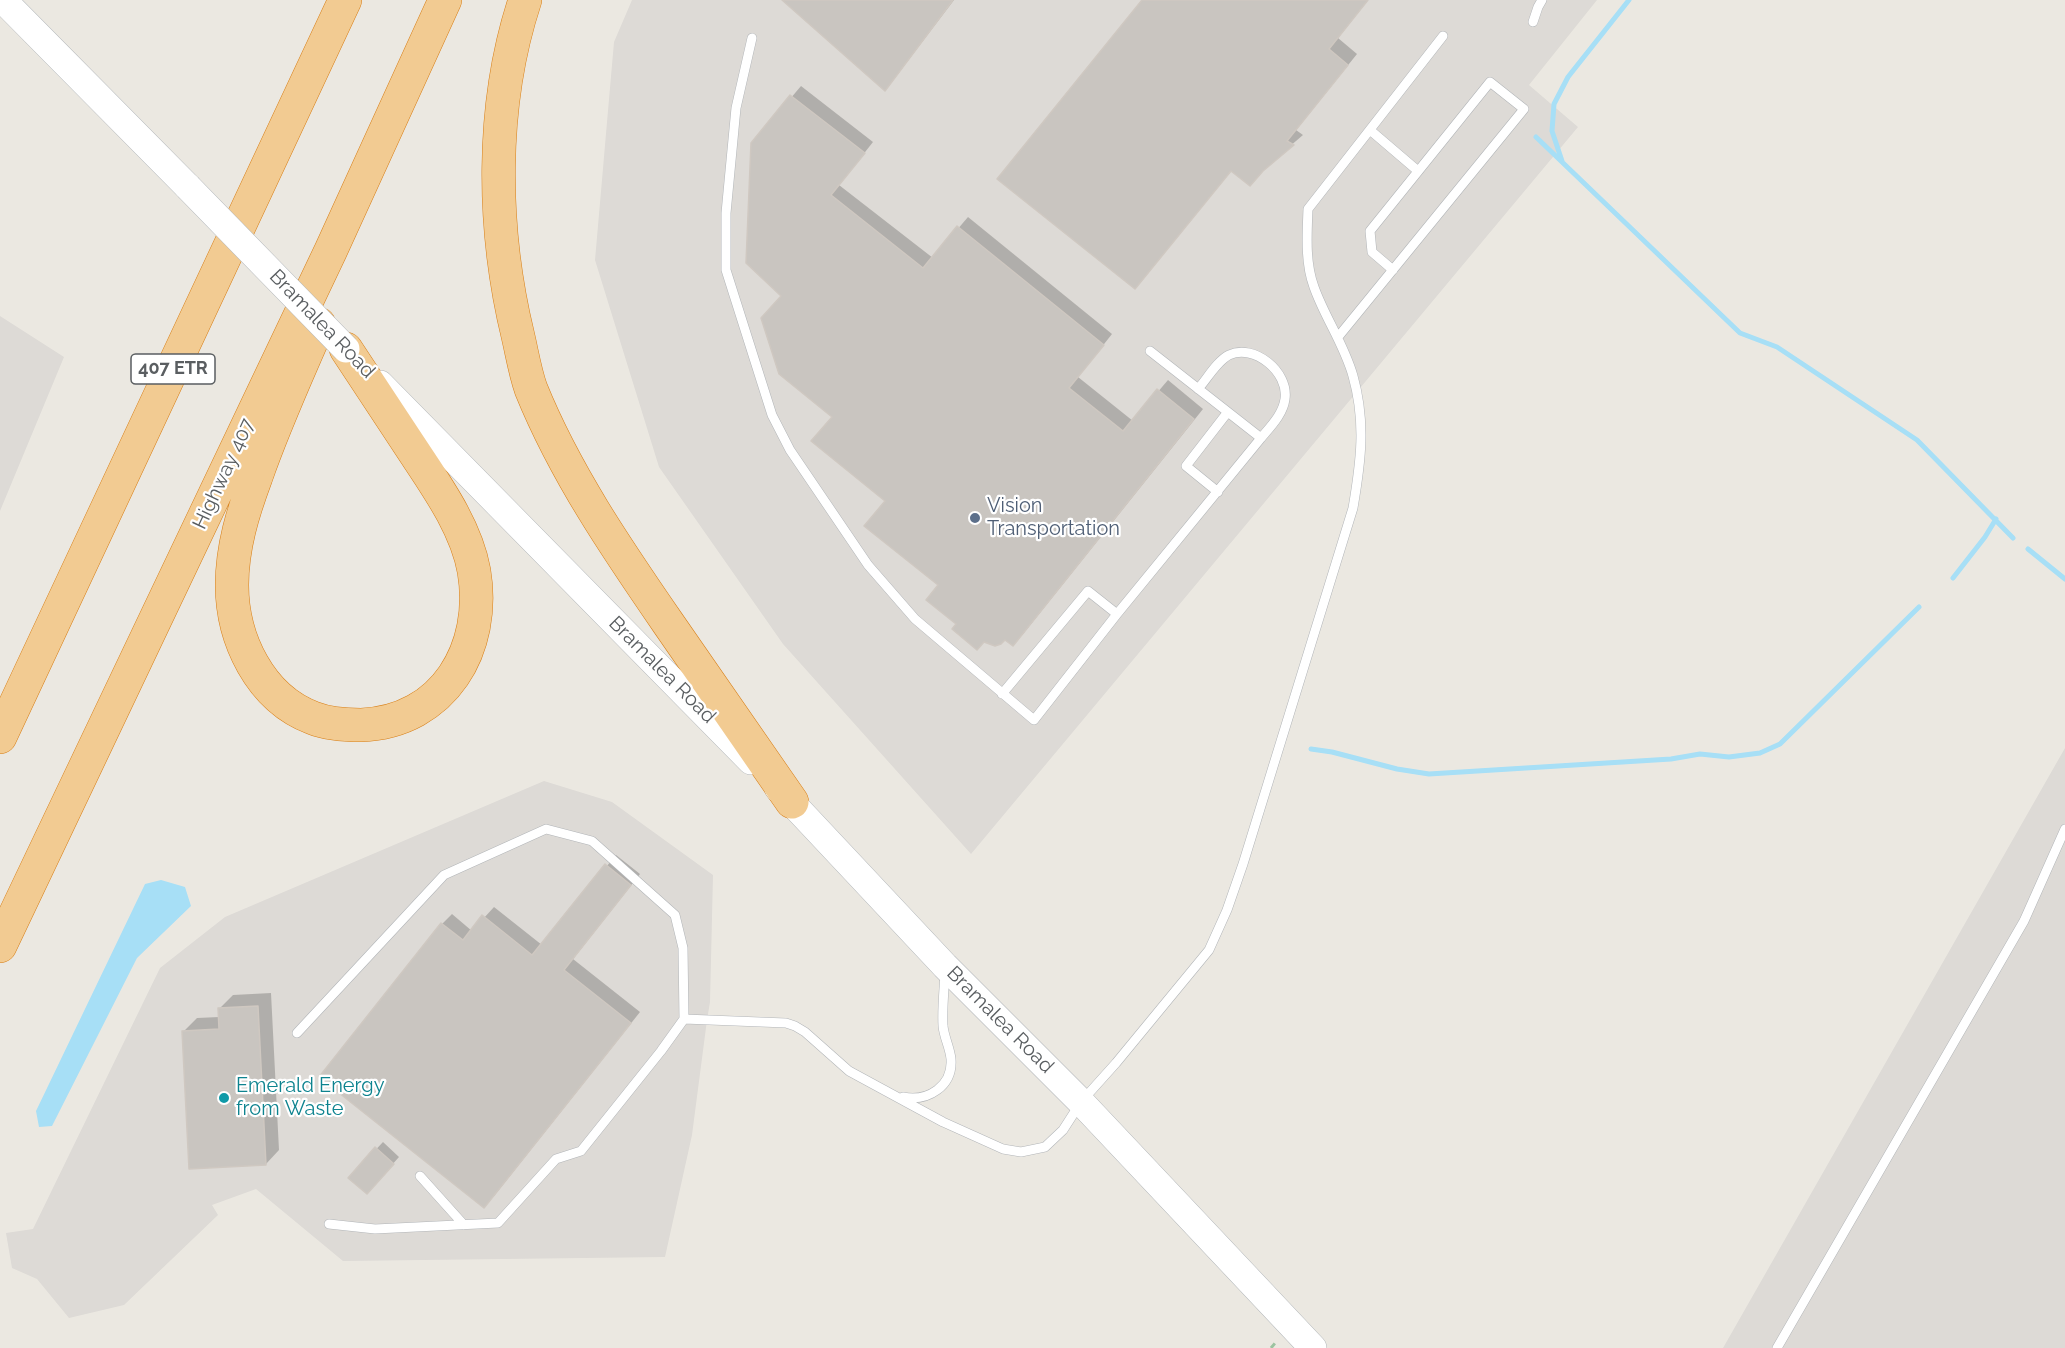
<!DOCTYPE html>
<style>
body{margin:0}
canvas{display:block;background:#ebe8e1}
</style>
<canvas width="2065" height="1348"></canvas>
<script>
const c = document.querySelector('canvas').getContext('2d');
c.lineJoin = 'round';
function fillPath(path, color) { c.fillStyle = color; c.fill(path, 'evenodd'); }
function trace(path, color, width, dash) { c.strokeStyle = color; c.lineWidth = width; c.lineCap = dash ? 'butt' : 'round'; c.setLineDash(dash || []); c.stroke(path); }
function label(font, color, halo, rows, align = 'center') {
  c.font = font + ' Raleway,sans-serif'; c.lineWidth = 4.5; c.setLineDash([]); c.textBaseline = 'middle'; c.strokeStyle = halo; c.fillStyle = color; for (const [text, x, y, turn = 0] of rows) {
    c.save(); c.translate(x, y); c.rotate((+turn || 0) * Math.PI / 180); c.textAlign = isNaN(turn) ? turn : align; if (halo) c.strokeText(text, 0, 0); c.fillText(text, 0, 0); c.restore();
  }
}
const industrial = new Path2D(`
 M632,0H1597L1529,85L1578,127L971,854L783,644L659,467L595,260L614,42Z
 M0,316L64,357L0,511Z
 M2065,748V1348H1723Z
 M544,781L612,802L713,875L710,1002L707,1020L692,1135L665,1257L343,1261L256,1189L212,1205L218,1215L124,1305L69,1318L37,1279L12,1268L6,1233L33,1229L160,968L225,917Z`);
const water = new Path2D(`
 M161,880L185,887L191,906L137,958L52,1126L39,1127L36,1111L145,884Z`);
const shadow = new Path2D(`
 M784,0H954L894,79L885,89Z
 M1144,0H1368L1338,38L1357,54L1296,130L1303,135L1268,165L1232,170L1135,287Z
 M801,86L873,142L839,185L933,258L968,217L1112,334L1078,377L1133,421L1168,380L1203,409L1023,634L1013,644L1005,638L958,624L940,585L834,417L783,295L752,144Z
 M616,855L640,874L573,959L640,1012L494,1196L442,924L452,914L472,931L494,907L542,945Z
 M271,993L279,1150L266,1164L183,1032L197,1018L219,1017V1009L233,995Z
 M383,1142L399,1157L373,1186L350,1177Z`);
const stream = new Path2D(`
 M1536,137L1740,333L1777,347L1917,440L2013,538
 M1562,161L1552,131L1554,104L1568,77L1629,0
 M2028,549L2065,579
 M1953,578L1985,537L1996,519
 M1311,749L1332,752L1397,769L1429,774L1671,759L1700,754L1729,757L1760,753L1780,744L1919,607`);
const building = new Path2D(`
 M782,0H953L885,91Z
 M1142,0H1368L1329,49L1348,65L1287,141L1294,145L1263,171L1250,186L1231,171L1135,289L997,179Z
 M790,95L865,153L831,195L923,268L957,226L1104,345L1069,388L1123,431L1157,389L1194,419L1013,646L1005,640L1001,644L995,646L984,642L977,650L952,629L956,624L926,600L938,585L864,526L885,501L811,441L832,417L779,374L761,318L781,296L746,263L751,143Z
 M605,864L631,885L564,970L631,1023L484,1208L319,1077L441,923L463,940L482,915L532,955Z
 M258,1006L266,1165L189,1169L182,1031L219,1029L218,1008Z
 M375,1147L394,1164L367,1194L348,1178Z`);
const path = new Path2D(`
 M1271,1348L1276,1342`);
const lane = new Path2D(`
 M1533,22L1538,7L1542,0
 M752,38L736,108L726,213V270L772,415L790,450L868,565L915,619L1034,720L1117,614L1261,438L1150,351
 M1370,130L1418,171
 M1338,337L1524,109L1490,82L1370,231L1372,252L1393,270
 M1198,389C1207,379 1217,361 1229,355C1254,343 1289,372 1285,399C1283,414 1271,426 1261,438
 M1218,492L1186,466L1227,413
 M1002,694L1088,591L1117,614
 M684,1019L786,1023L795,1026L805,1032L849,1071L943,1122L1003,1149L1021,1152L1045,1147L1063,1130L1081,1102L1116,1063L1209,950L1227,910L1243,864L1353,508C1361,461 1366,422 1353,376C1344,344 1325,318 1314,287C1305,263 1307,235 1308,209L1443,36
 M297,1033L444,875L546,829L592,841L675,915L683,948L684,1019L661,1051L581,1151L556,1159L498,1223L375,1229L329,1224
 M903,1097C928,1102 953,1086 951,1059C950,1048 944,1037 943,1026C942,1009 944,991 945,974
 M420,1176L464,1225
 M1777,1348L2024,921L2065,829`);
const secondary = new Path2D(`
 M3,0L188,187
 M380,384L751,761
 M778,788L945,966L1081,1102L1313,1348`);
const highway = new Path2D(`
 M525,0C490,106 492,229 518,336C522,353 525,372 531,389C565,473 617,549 668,623C710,683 751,743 792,802
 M319,324C297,375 274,425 256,477C243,512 232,547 232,585C232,639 260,698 313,718C328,724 346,725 361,725C444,722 487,648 474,571C466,526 435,484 410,446C389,414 367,381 346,349
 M0,737L345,0
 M0,946L331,250L445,0`);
const secondaryBridge = new Path2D(`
 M188,187L346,349`);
const markers = [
 [975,518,6,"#5c6f8a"],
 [224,1098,6,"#0f9aa8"]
];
const shields = [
 [173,369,84]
];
const shieldNames = [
 ["407 ETR",173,369]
];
const streetNames = [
 ["Bramalea Road",322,324,46],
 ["Highway 407",224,474,-65],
 ["Bramalea Road",662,670,45],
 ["Bramalea Road",1000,1020,45]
];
const serviceNames = [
 ["Vision",987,506],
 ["Transportation",987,529]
];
const cultureNames = [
 ["Emerald Energy",236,1086],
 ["from Waste",236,1109]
];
fillPath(industrial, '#dddad6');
fillPath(water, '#a7dff6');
fillPath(shadow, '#0003');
trace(stream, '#a7dff6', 5);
fillPath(building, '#c9c5c0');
trace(building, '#cfc8c1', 1.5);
trace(lane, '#b2b5b8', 10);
trace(secondary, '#b1b5b8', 28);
trace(highway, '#d77e16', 34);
trace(path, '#9cc3a0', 3, [6, 3]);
trace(lane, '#fff', 9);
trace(secondary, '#fff', 27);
trace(highway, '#f2cb92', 33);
trace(secondaryBridge, '#b1b5b8', 28, []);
trace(secondaryBridge, '#fff', 27);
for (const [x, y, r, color] of markers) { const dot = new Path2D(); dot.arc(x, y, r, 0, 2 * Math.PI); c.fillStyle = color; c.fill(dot); trace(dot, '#fff', 2); }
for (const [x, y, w] of shields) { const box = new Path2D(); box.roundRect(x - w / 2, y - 15, w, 30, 4.5); c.fillStyle = '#fff'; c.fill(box); trace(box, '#5a5e61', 1.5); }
label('bold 18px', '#5a5e61', null, shieldNames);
label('20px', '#5a5e61', '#fff', streetNames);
label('20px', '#4e5e75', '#fff', serviceNames, 'left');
label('20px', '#0d838f', '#fff', cultureNames, 'left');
</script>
